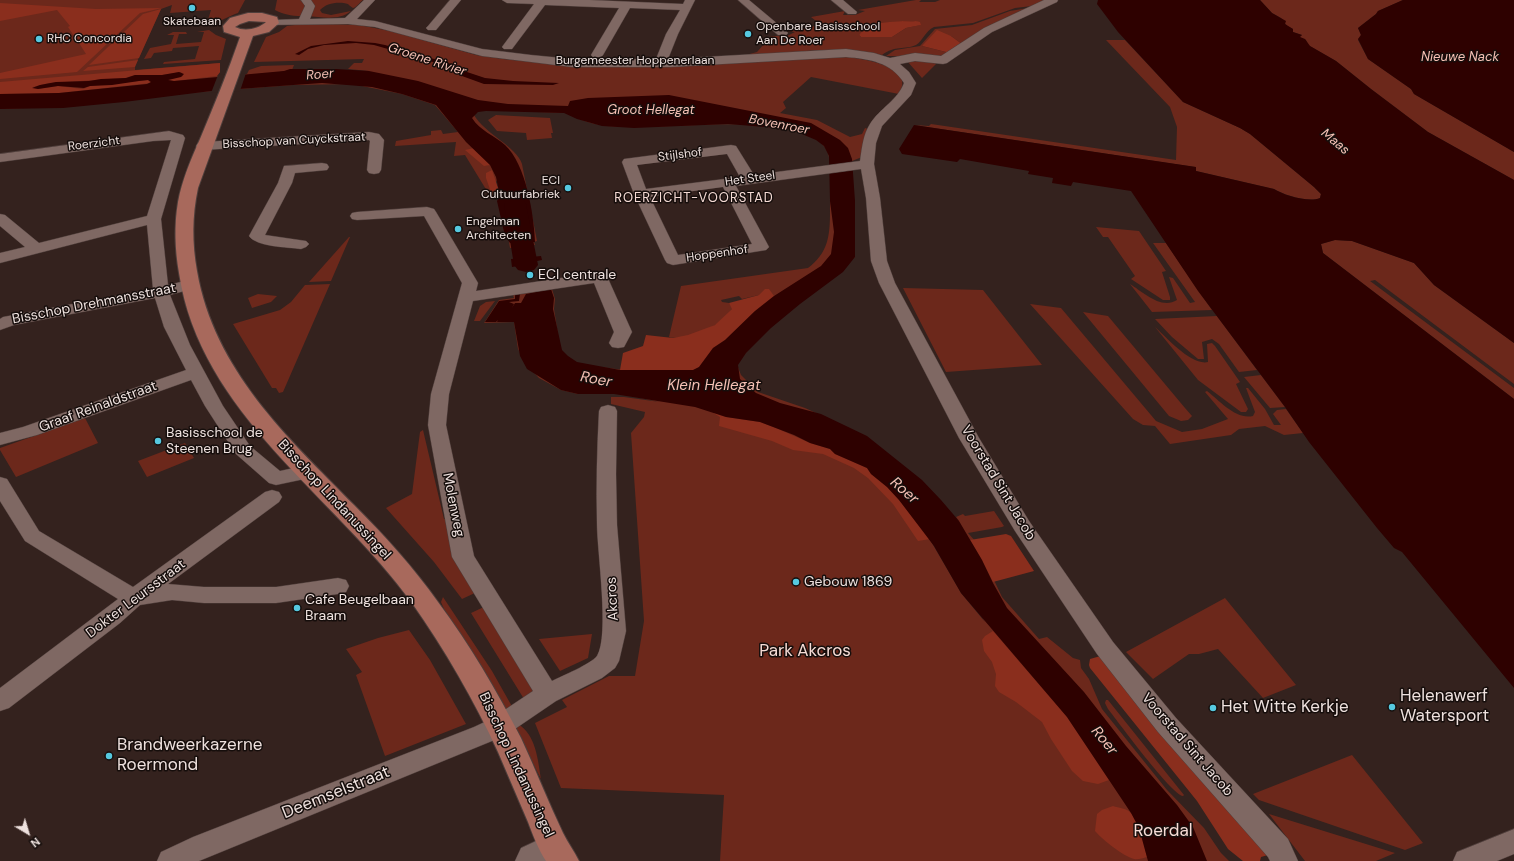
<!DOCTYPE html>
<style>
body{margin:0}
#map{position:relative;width:1514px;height:861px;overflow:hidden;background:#34221e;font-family:"DM Sans",sans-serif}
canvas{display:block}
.north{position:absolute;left:8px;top:813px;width:40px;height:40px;-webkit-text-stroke:3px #160e0c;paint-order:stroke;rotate:142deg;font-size:11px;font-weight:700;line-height:16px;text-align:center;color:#eee1de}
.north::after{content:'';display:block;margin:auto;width:14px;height:18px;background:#eee1de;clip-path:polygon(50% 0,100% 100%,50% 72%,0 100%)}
</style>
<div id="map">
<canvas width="1514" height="861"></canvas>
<div class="north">N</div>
</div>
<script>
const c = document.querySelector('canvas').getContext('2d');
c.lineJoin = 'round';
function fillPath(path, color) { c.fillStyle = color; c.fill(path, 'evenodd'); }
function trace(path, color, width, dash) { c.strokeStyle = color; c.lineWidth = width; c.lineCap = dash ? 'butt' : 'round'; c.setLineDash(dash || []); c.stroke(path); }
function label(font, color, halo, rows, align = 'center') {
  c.font = font + ' "DM Sans",sans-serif'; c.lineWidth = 3; c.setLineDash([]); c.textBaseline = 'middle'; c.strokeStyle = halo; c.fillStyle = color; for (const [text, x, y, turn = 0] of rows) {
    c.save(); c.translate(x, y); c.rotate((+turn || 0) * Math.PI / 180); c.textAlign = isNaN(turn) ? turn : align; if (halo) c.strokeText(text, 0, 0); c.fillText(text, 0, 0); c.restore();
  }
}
const green = new Path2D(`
 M0,0H245L238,13L235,14L213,24H200L211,23H207L211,10L170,13L172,5L161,9L135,66V70L220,63V72L217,76L247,74L249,70L261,66L294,65L292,70L280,72L369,71L348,69L354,63H362L364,59L254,62L266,37L279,32L287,26L310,23L359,25L390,31L476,55L503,59L553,64L843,56C861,59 917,65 899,94L811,77L783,102L786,108L780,113L817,120L850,137L862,134L865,128L868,129L862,157L852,161L855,257L765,325L737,365L741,375L758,392L805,408L851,429L959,521L956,517L963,514L965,516L994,511L1004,526L1002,527L968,533L976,542L1002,597L1039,639L1047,637L1073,658L1080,660L1081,668L1089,679L1102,709L1167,790L1204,828L1221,853L1229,861H720L724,795L561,788L535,723L567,707L562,700L609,676H635L644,621L631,433L644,417L645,412L611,404V397H624L660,402L616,393L578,394L561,390L539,378L527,365L518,349L514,322L484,323L499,300L514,298L513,295L552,289L555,299L554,309L561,354L570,363L639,372L671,373L759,295L742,299L739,296L721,300L722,302L729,303L733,308C728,314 723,319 717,324C708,330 679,341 669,337L681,286L808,268C828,253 830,236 830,212C830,195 835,159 824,146C790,107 652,134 601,125C589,123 577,119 567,113L479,110L474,115C484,133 517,147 522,164L537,241L534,242L535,245L510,248L498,178L491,191L492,195L500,194V196L487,198V191L465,155L454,156L456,142L395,146L396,141L431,135V131L441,130L443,134L458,132L435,105L402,94L352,84L293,85L211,91L49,107L0,109ZM929,538L951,565L985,622L961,593Z
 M277,0H303C305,6 305,11 301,16C291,16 283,14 275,10Z
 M310,0H363C360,2 356,8 353,8C351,7 349,5 348,4C339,1 326,3 320,10L322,13L331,15L351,11C339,21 322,17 307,16Z
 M916,0H921L919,2H935L940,0H1045L1032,6L1015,8L973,23L934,27C925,31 923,41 916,45C905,50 895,45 882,55C833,44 788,54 739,57L757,52L771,36H787L795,32L787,31L821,25L811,17L845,11L843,15H855L865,11L858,10ZM916,21L920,25L906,28L892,37H861L859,35L868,26L881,24Z
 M1260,0H1403L1378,11L1376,14L1358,28L1361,35L1358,40L1368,59L1411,89L1414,94L1514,152V180L1428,132L1371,89L1336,61L1308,45L1306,40L1299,37L1302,35L1293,32V29L1287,26L1281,18L1272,13Z
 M1028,8L962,44L951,36L922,46L950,53L945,56H886L895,50L920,46L935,29L972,25L1010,11Z
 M209,30L216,35L226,39L221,60L163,64L164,62L195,59L199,46L173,48L172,51L154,53L151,58L144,59L150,48L171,44L174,35H167L173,32H186L187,34H179L176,44L201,42L204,32H197Z
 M1106,40H1125L1183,102L1240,128L1250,134L1314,187L1321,194L1320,198C1309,203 1284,195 1274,189L1196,171L1195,167L914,125L929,126L931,124L1176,160L1177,127L1170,107Z
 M909,60L935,62L936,64L922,78L907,61Z
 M496,115L550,118L553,133H551L552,138L527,140L526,133L497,131L488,120Z
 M1096,227L1139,231L1166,271L1162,272L1170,297V300H1163L1131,279L1135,276L1108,237H1103Z
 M349,237H350L331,281L309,282Z
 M1335,240L1352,241L1414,263L1434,285L1514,343V384L1375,280L1370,281L1514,388V399L1323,253L1321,244Z
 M1153,243H1166L1212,310L1152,312L1130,284C1143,292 1161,310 1177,300L1169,277L1173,278L1190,303L1195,302Z
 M330,284L283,392L279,393L276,388H272L233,324L280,310L291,302L305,285Z
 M903,288L983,290L1042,365L946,372Z
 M258,294L277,296L271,302L252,308L248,298Z
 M495,301L480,321H474L480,306L486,302Z
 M1030,304L1061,308L1156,421L1182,432L1202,429L1228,419L1205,392L1207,391C1220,401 1236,420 1253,416L1255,412L1246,388H1248L1265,409L1274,425H1281L1273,414L1277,410L1286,409L1303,433L1284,435L1265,426L1239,429L1231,435L1170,444L1155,426L1143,425L1133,419Z
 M1083,312L1108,316L1185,408L1192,416L1188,420L1181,421L1169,416Z
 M1217,316L1257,370L1239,372L1219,344L1212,339L1202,342L1204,359H1198L1172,337L1155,319Z
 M1155,327C1167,338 1192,366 1208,362L1207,344L1212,343L1215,346L1240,382L1236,384L1248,409L1246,412H1241L1198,380Z
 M1261,375L1285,407L1270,408L1244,377Z
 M85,418L98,443L16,477L0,450V448Z
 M423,430L444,519L450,518L477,592L462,599L434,562L386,508L412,494L420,432Z
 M185,443L194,458L147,477L138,461Z
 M443,597L492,671L514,710L506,714L444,609L441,602Z
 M1225,598L1296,685L1263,698L1218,649L1199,654H1189L1153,679L1126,652Z
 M486,606L533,691L524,699L471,613Z
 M409,630L430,660L466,724L385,756L356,675L362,672L346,649L378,638Z
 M592,634L588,658L560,671L539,639Z
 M1106,700H1108L1184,795L1183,796C1172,795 1119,723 1108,709L1105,703Z
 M518,724C536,735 538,760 541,779L514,726Z
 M1352,755L1423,843L1405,850L1259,800L1253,794Z
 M1269,814L1395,853L1376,861H1305Z`);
const forest = new Path2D(`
 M0,3L96,9L162,8L140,13L77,72L0,79V73L86,54L79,43L81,42L76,35L74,36L68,27L70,26L57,10L0,21Z
 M161,9L139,58L89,65L143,14Z
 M916,21L920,22L921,25L906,28L892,37H861L859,35C870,19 900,22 916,21Z
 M937,30L951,36L962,44L950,53L922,46Z
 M138,60L135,67L83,71L88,67Z
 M220,63V72L217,76L174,81L168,80L183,76L181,72L162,75H135L125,78L66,82L49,83L33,87L38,89L58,86L83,89L90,86L148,80L151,83L59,93L0,94V82Z
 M474,148L490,165L484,166L465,150Z
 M492,170L500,194L492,195L486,178V173Z
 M765,289H769L774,296L755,311L725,340L713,348L699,367L693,370H620L623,353L643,346L646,335L673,338L688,335L715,325L732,309L729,303L759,295Z
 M712,412L726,417L760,422L776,428L810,443L830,449L835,454L867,468L871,474L887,487L899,500L930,539L918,541L893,504L868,478L854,468L823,454L793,450L772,441L719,426L720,417Z
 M1006,534L1011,536L1034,571L993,582L982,560L970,540Z
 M993,631L1067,717L1109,780L1098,784L1083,781L1072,771L1051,739L1042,722L1016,702L999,692L995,686L996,674L992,662L984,651L982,640L985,636Z
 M1104,655L1268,855L1261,857L1260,861H1243L1228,849L1197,801L1090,668L1089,665L1090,659Z
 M1113,806C1119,808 1126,808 1131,813C1140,821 1144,845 1147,857C1143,858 1138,860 1134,859C1123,856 1103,840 1095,831L1097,814L1102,810Z`);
const water = new Path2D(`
 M1098,0H1260L1272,13L1286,21L1285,24L1293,29V32L1302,35L1300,37L1305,39L1310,46L1336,61L1371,89L1428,132L1514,180V343L1434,285L1414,263L1352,241L1335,240L1321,244L1323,253L1514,399V688L1402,552L1394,548L1377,528L1309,442L1285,407L1198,291L1131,191L1073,182L1071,186L1052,183L1053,178L1028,174L1029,171L960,159L957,162L902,154L899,149L914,125L1196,167V171L1274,189C1283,195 1309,203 1320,198L1321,194L1314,187L1250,134L1240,128L1183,102L1118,32L1097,4Z
 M1403,0H1514V152L1414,94L1411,89L1368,59L1358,39L1361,35L1358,28L1376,14L1378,11Z
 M348,41L375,43L385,45L455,65L464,71L485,78L513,81L559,83L553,85L484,84L462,76L452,69L440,64L374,45L356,43L324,45L308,49L299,55L295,54L311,46Z
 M290,69H336L369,71L418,81L478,100L508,104L568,106L570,101L588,98L669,95L811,123L840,140L848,148L852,159L855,201V257L843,272L800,304L771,328L746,353L738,365L740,379L756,393L780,403L821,414L867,436L922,480L941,500L959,521L982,560L993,583L1007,608L1084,692L1126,746L1177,805L1193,827L1207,861H1148L1139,828L1131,813L1067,717L961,593L934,546L899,500L887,487L871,474L867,468L835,454L830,449L810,443L794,435L760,422L726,417L695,407L614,394H578L561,390L527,369L520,356L514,322H497L498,320L496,322H485L499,301L515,299V295L520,294L519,301L509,302L514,304L512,308L515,303H521L526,294L551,289L554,298L553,309L562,350L568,356L577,362L620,370H693L699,367L713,348L725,340L755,311L774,296L821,266L831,254L834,232L830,201L829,156L824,146L816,140L790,129L728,124L634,128L602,126L577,119L564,113L486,111L478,112L472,118C480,131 494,135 505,145C526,164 534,215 535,242L510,243L505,236L497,201L500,196L496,177L490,165L466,142L436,105L402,94L372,87L322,83L293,85L211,91L124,102L63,108L0,109V94L59,93L147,84L151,82L148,80L139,81L112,85L90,86L84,88L58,86L38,89L32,88L40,85L56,82L89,81L101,79L126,78L135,75H162L179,72L184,74L181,77L168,80L174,81L284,71Z
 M541,256L542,260L537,261V263L512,267L511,259Z`);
const pier = new Path2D(`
 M246,73L240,91L211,93L218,75Z`);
const river = new Path2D(`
 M515,198L523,199L526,204L538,265L534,270L526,272L518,270L514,265L504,204L507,199Z`);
const minor = new Path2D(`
 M301,0H311L315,6L310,19L345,18L364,0H375L357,19L375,21L482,49L531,55L572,59H656L666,34L680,10L630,8L603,55L601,57H593L591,55L619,8L545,5L512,49H504L502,47L534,4L507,3L502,0H590L683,4L685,0H695L678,34L668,59L846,49L874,53L890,58L915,53L941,56L984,28L1044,0H1058L1057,2L992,32L947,63L943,64L915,61L900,64L909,72L916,83L911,95L882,126L876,143L874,164L880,198L887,261L895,283L979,438L1029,521L1113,642L1176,718L1288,839L1298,861H1270L1268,857L1158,732L1097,654L1015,531L959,438L879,283L871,261L866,198L861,169L736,186L769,247L766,250L673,265L667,263L665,260L634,194L622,162L624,159L731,145L736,146L754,175L860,161C862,148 863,135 870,124C879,109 898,100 904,83C891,62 869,59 846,57L670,67H572L482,56L375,27L348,24L269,25L267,23L273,20L299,19L305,6ZM727,154L740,177L646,189L637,165ZM723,187L752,244L678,255L650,197Z
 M450,0H461L436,30H428L426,28L428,26Z
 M738,0H749L786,31L788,33L786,35H778Z
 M831,0H843L857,12L856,14H848Z
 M169,131L183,135L185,138L161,219L168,285L189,280L195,282L197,285L195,288L170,295L190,345L223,406L250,446L280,471L307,465L314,467L317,472L314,477L276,485L269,483L236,454L205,406L191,380L37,435L0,445V433L23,427L186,370L164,327L155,298L14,325L0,330V319L3,317L153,289L147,225L0,263V253L25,247L0,226V214L5,215L39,243L147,216L171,140L153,141L0,162V154Z
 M369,132L379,134L384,140L381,170L379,173L374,174L369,173L367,170L370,141L369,140L203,150L198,149L196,146L198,143L203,142Z
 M322,163L327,164L329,167L327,170L295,173L292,183L265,235L306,241L309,244L306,247L301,249C287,247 257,247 249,236L278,183L284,166Z
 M427,207L434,209L436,212L478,283L476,291L600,272L606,274L632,332L624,347L618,348L612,347L609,343L614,332L594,283L473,301L449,394L446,425L474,556L552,681C562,676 591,664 597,656C610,636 597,551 597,523C596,486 597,449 599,411L601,407L608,405L615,407L617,411L616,474L617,525L626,631L619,661L615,668L602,678L556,701L509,733L492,741L199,861H157L161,852L193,837L474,727L491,719L533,691L452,557L428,425L431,394L462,283L424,216L357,220L352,219L350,216L352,213L357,212Z
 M0,477L7,479L39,531L133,587L265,492L272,490L279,492L282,497L279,502L168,584L204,587H276L338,578L346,580L349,586L346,592L338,594L276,603H204L172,600L140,605L120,623L9,708L0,711V688L118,599L25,541L0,501Z
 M1514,829V854L1497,861H1453L1457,852Z
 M553,833L563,836L566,845L563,854L549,861H515L521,848Z`);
const major = new Path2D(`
 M248,13H262L277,17L279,23L269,32L253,36L198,188C192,216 192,243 197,271C214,370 287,437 354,505C385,536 413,567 438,602C470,645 497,691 521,738C536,770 548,802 563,833C568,843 574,851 579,861H546C538,849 533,835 528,822C518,799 508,775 498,752C474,700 445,650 412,603C334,495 200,414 179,273C175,250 174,225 178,202C182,180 191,159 200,139C214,105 228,72 240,37L224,32L223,26L230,18ZM249,21L266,22C258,29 245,32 235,27L240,24Z`);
const markers = [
 [192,8,4,"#56c9e0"],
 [748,34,4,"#56c9e0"],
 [39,39,4,"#56c9e0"],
 [568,188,4,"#56c9e0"],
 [458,229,4,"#56c9e0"],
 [530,275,4,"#56c9e0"],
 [158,441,4,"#56c9e0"],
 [796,582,4,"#56c9e0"],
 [297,608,4,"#56c9e0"],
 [1392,707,4,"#56c9e0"],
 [1213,708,4,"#56c9e0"],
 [109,756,4,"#56c9e0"]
];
const farPoinames = [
 ["Skatebaan",192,22,"center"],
 ["Openbare Basisschool",756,27],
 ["Aan De Roer",756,41],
 ["RHC Concordia",47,39],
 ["ECI",560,181,"right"],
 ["Cultuurfabriek",560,195,"right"],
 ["Engelman",466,222],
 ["Architecten",466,236]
];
const farStreetnames = [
 ["Burgemeester Hoppenerlaan",635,61],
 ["Bisschop van Cuyckstraat",294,141,-3],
 ["Roerzicht",94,144,-7],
 ["Stijlshof",680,155,-7],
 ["Het Steel",750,179,-8],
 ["Hoppenhof",717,254,-8]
];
const farWaternames = [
 ["Nieuwe Nack",1460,58],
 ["Groene Rivier",427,60,18],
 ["Roer",320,75,-5],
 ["Groot Hellegat",651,111],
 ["Bovenroer",779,125,11],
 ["Maas",1335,142,40]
];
const farNeighbourhoodnames = [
 ["ROERZICHT-VOORSTAD",694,199]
];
const poiNames = [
 ["ECI centrale",538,275],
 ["Basisschool de",166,433],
 ["Steenen Brug",166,449],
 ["Gebouw 1869",804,582],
 ["Cafe Beugelbaan",305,600],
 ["Braam",305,616]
];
const streetNames = [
 ["Bisschop Drehmansstraat",94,304,-11],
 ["Graaf Reinaldstraat",98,407,-20],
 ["Voorstad Sint Jacob",998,483,59],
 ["Bisschop Lindanussingel",334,500,47],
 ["Molenweg",453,505,79],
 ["Dokter Leursstraat",136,599,-37],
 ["Akcros",613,599,-93],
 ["Voorstad Sint Jacob",1187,745,49],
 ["Bisschop Lindanussingel",516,765,65]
];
const waterNames = [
 ["Roer",596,380,10],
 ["Klein Hellegat",714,386],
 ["Roer",904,491,41],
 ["Roer",1104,741,50]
];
const nearParknames = [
 ["Park Akcros",805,652],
 ["Roerdal",1163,832]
];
const nearPoinames = [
 ["Helenawerf",1400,697],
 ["Watersport",1400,717],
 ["Het Witte Kerkje",1221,708],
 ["Brandweerkazerne",117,746],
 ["Roermond",117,766]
];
const nearStreetnames = [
 ["Deemselstraat",336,793,-22]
];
fillPath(green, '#6c281b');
fillPath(forest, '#8a2e1d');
fillPath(water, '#2e0100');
fillPath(pier, '#34221e');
fillPath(river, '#2e0100');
trace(minor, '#4e3e3b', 1);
trace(major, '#4e3e3b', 2);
fillPath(minor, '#7f6863');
fillPath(major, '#a8695c');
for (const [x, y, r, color] of markers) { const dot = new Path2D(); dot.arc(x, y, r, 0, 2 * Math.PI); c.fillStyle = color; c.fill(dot); trace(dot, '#160e0c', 1.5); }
label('12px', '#eee1de', '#160e0c', farPoinames, 'left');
label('12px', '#eee1de', '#160e0c', farStreetnames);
label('italic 13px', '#f6c1b5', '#160e0c', farWaternames);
c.letterSpacing = '1px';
label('13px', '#f5dbd5', '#160e0c', farNeighbourhoodnames);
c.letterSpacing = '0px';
label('14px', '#eee1de', '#160e0c', poiNames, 'left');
label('14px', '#eee1de', '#160e0c', streetNames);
label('italic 15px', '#f6c1b5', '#160e0c', waterNames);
label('17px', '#f7dcd6', '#160e0c', nearParknames);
label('17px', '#eee1de', '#160e0c', nearPoinames, 'left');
label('17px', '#eee1de', '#160e0c', nearStreetnames);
</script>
